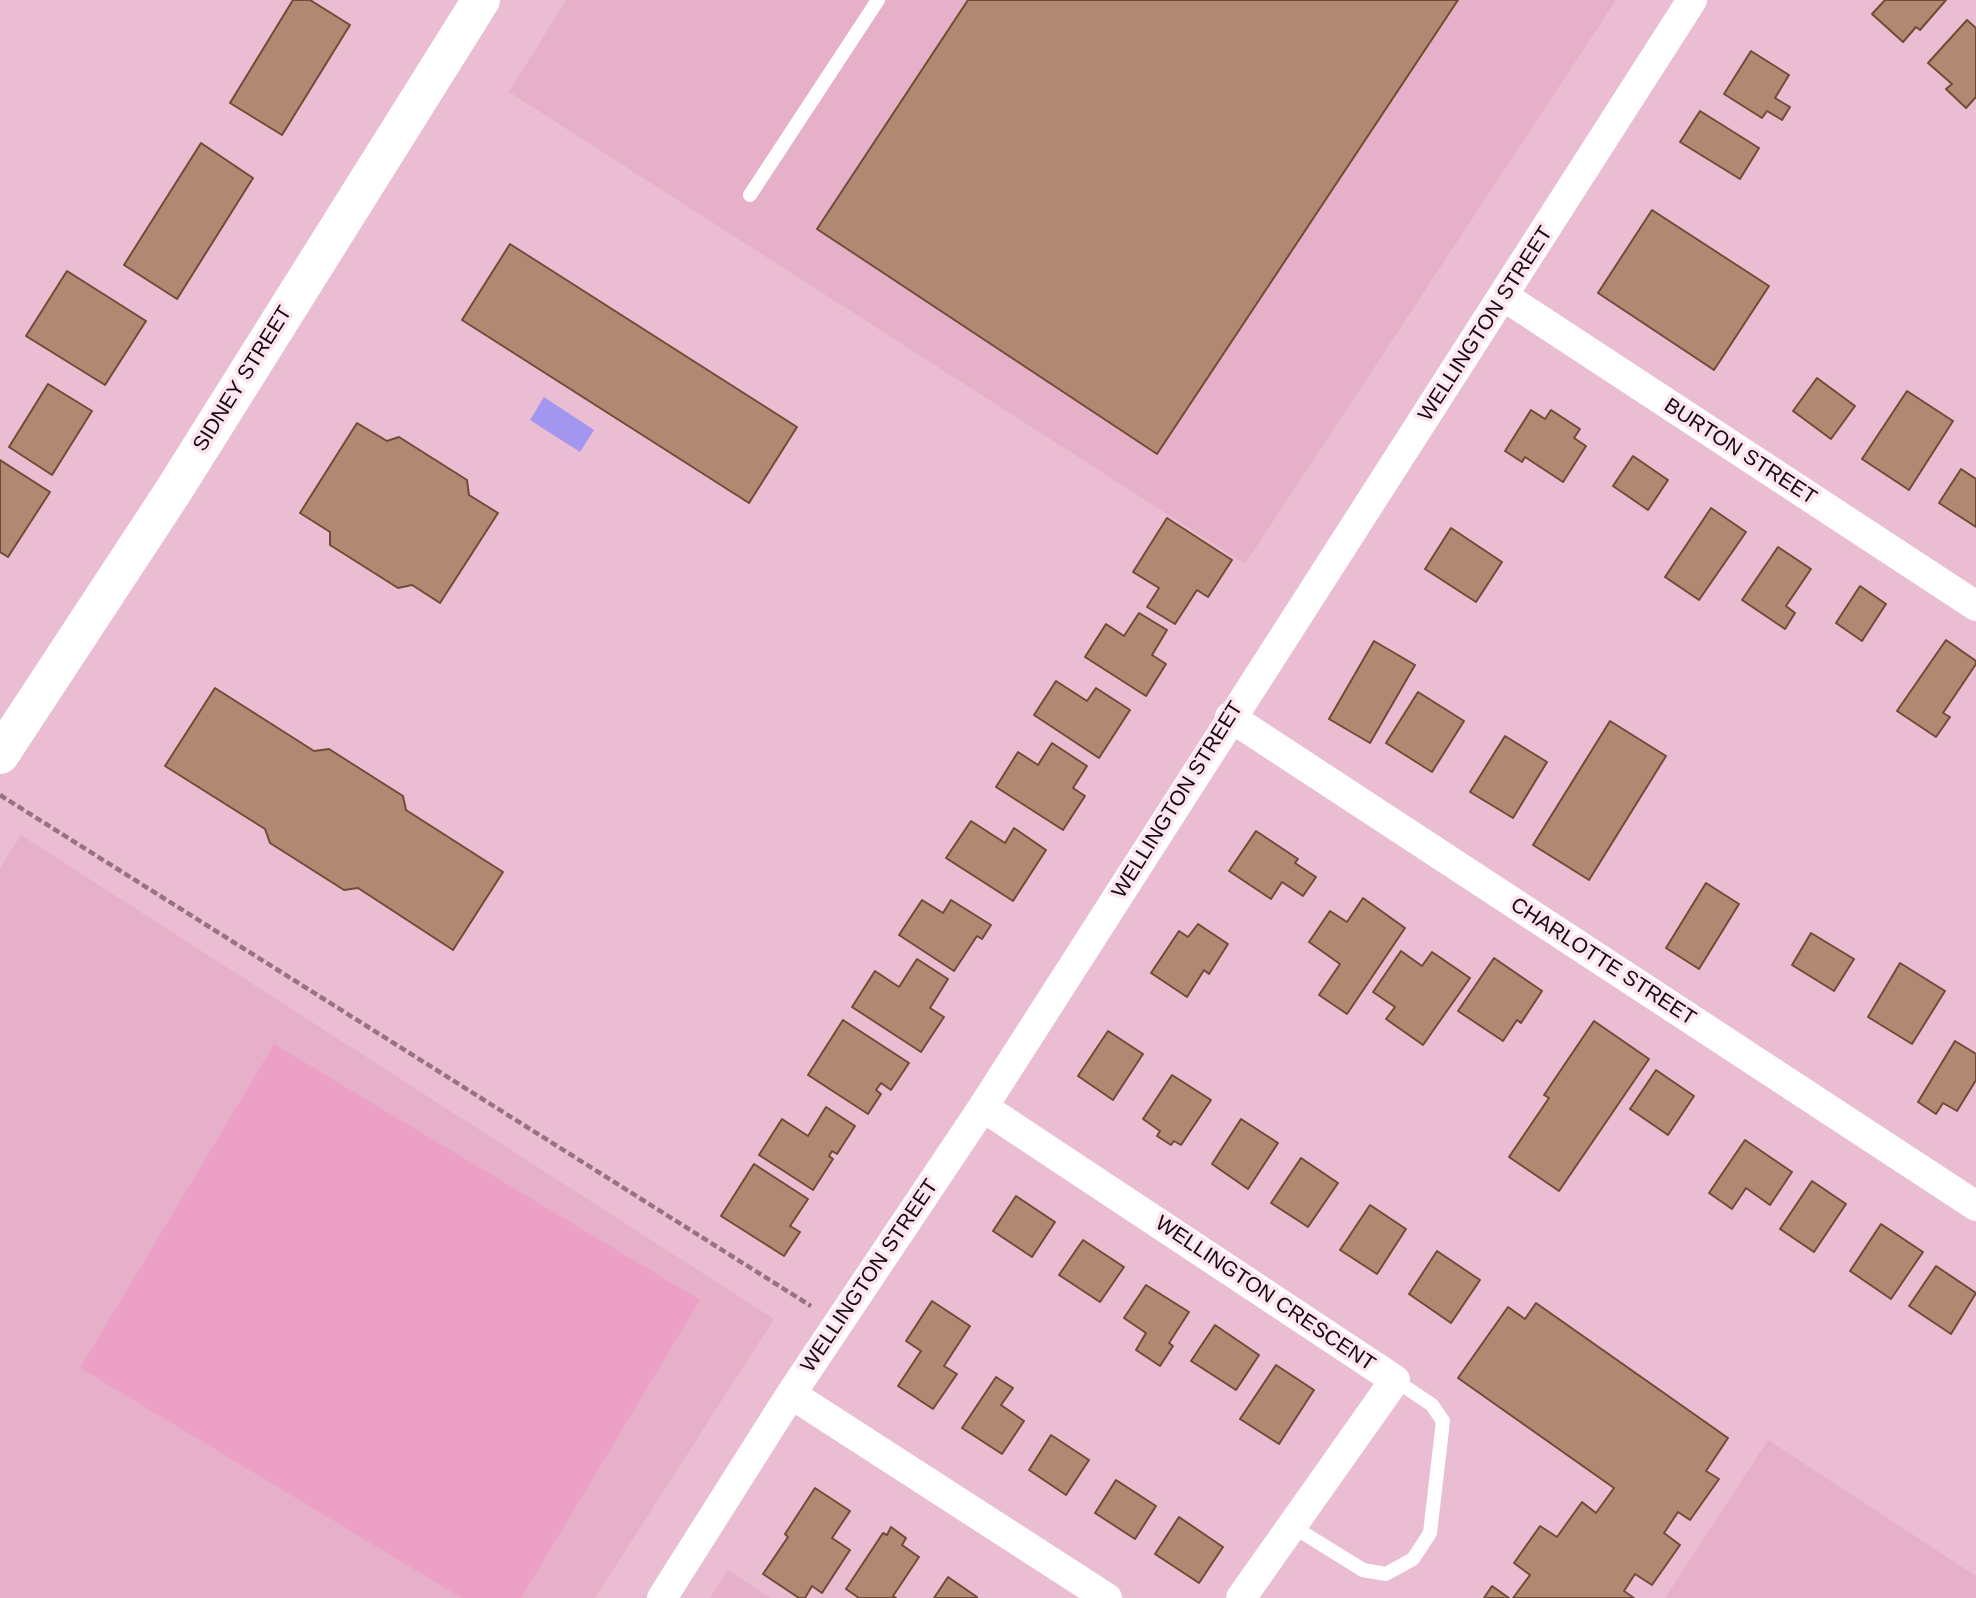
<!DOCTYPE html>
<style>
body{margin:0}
canvas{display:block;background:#ebbdd2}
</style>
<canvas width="1976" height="1598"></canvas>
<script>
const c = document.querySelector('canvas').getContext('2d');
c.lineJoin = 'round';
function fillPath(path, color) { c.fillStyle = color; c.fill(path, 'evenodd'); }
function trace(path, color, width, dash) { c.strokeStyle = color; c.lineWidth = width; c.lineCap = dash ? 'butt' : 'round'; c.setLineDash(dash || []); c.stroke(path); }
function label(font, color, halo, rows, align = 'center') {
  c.font = font + ' Helvetica,sans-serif'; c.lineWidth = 7; c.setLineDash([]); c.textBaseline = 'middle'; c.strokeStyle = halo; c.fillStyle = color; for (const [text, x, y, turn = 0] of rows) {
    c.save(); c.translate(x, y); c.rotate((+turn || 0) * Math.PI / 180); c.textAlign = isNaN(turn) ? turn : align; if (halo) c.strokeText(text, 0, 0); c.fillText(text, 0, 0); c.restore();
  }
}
const built = new Path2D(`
 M566,0H1616L1245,564L509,92Z
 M21,835L774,1319L595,1598H0V868Z
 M1768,1440L1976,1576V1598H1665Z
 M728,1570L771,1598H710Z`);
const green = new Path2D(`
 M274,1044L700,1300L521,1598H462L80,1368Z`);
const water = new Path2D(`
 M544,397L594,430L580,452L530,420Z`);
const building = new Path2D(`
 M293,0H310L350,25L282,135L230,103Z
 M968,0H1458L1157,454L817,229Z
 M1885,0H1946L1920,30L1916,27L1903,42L1872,14Z
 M1967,20L1976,28V97L1966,108L1946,89L1952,84L1928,63Z
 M1751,51L1789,75L1775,98L1790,107L1782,120L1767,111L1762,118L1724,94Z
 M1700,111L1759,148L1740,179L1680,142Z
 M201,143L253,178L177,299L124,265Z
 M1652,210L1769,286L1714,370L1598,293Z
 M510,244L797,427L749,503L462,320Z
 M67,271L146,321L105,385L26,336Z
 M1817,378L1855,406L1831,439L1793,411Z
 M48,384L92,411L52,475L9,447Z
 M1907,391L1953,421L1909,490L1862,459Z
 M1531,410L1545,419L1551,410L1580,429L1574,438L1586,446L1563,482L1525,457L1522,462L1505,451Z
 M357,423L387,441L399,437L467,480L469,495L498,513L440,603L412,585L398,588L330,545V532L300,513Z
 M1633,456L1668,480L1648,510L1613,486Z
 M0,460L50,492L8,557L0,552Z
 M1961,469L1976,479V527L1939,503Z
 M1711,508L1746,532L1699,600L1665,577Z
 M1167,518L1232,560L1208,597L1197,590L1175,624L1147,607L1159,588L1133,572Z
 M1451,528L1502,562L1476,602L1425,569Z
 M1778,547L1811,569L1786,606L1795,613L1785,629L1742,600Z
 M1860,586L1886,604L1862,641L1836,623Z
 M1139,613L1167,630L1152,655L1166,664L1146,696L1085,657L1106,624L1124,636Z
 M1946,640L1976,661V664L1943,713L1950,717L1936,737L1897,711Z
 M1374,641L1415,665L1370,743L1329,719Z
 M1056,681L1087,701L1096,688L1130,710L1099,758L1034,715Z
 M215,688L314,751L329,749L403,796L406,810L503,872L453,950L358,888L344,890L270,843L265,829L165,766Z
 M1418,692L1464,721L1432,772L1386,743Z
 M1610,721L1666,756L1589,880L1533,845Z
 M1505,736L1547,762L1513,818L1470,792Z
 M1052,743L1087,766L1073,788L1085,796L1063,830L996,787L1018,752L1038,765Z
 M971,821L1005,843L1014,828L1046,850L1013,901L946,858Z
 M1256,831L1298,859L1295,863L1316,877L1303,896L1282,882L1271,899L1229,871Z
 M1706,883L1739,904L1699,969L1666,948Z
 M1363,898L1405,928L1347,1014L1319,995L1340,964L1309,942L1330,911L1347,922Z
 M922,900L943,913L951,900L991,925L982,939L977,936L954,971L899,935Z
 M1198,924L1228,944L1209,974L1204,970L1187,997L1151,973L1179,931L1188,937Z
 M1811,933L1854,959L1834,991L1792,965Z
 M1401,951L1422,966L1432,952L1470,978L1423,1045L1386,1019L1395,1007L1373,992Z
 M1494,958L1542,991L1521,1023L1517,1020L1503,1041L1458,1011Z
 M917,959L948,979L930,1008L944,1017L921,1052L852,1007L875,971L899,987Z
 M1900,963L1945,991L1912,1044L1868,1017Z
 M843,1020L909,1063L891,1090L881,1083L876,1090L881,1094L868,1114L808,1075Z
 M1594,1021L1649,1059L1559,1191L1509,1157L1549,1098L1544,1095Z
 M1108,1031L1143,1054L1113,1100L1078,1076Z
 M1955,1041L1976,1054V1080L1957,1111L1943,1103L1936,1114L1918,1102Z
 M1656,1070L1694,1096L1668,1135L1630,1109Z
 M1172,1075L1211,1100L1181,1145L1174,1141L1171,1145L1157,1136L1160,1131L1143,1119Z
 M826,1107L855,1126L837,1154L832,1151L829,1156L833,1159L813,1190L759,1155L782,1119L808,1136Z
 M1241,1119L1278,1143L1248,1189L1212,1164Z
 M1745,1140L1792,1172L1770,1205L1746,1188L1732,1209L1709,1193Z
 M1301,1158L1338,1183L1308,1227L1271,1203Z
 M754,1164L808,1199L790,1226L800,1232L784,1256L721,1216Z
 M1812,1181L1846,1204L1814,1252L1780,1229Z
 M1016,1196L1055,1222L1032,1257L993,1231Z
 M1370,1205L1406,1229L1377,1274L1340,1250Z
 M1881,1224L1923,1252L1891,1299L1850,1271Z
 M1083,1240L1124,1267L1100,1302L1059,1275Z
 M1437,1251L1480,1280L1451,1323L1409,1294Z
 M1936,1266L1976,1293L1951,1334L1909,1306Z
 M1146,1285L1189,1312L1169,1343L1173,1346L1160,1366L1136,1350L1146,1333L1124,1318Z
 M932,1301L970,1326L944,1366L957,1374L933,1409L898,1386L921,1351L906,1341Z
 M1536,1303L1728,1438L1706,1471L1719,1479L1690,1520L1678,1512L1664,1533L1680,1545L1652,1585L1635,1574L1624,1591L1634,1598H1513L1530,1575L1514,1563L1540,1526L1557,1537L1582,1502L1596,1513L1614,1488L1458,1378L1508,1307L1525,1319Z
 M1215,1325L1259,1355L1236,1390L1191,1361Z
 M1276,1365L1314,1390L1279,1444L1240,1419Z
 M996,1377L1013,1388L1001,1405L1024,1421L1002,1454L962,1428Z
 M1051,1435L1089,1460L1066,1495L1029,1470Z
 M1116,1480L1156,1506L1135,1539L1095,1513Z
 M815,1488L850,1511L832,1538L850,1550L822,1593L812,1586L805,1598H799L763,1574L788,1537L785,1534Z
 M1179,1517L1223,1547L1199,1583L1155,1554Z
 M891,1527L906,1538L902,1545L919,1557L893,1596L896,1598H859L846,1589L883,1533L887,1535Z
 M948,1577L977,1597V1598H934Z
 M1492,1586L1509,1598H1484Z`);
const path = new Path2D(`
 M0,795L811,1306`);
const lane = new Path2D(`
 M750,195L878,0
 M1292,1526L1363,1570L1386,1574L1413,1559L1430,1533L1443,1421L1432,1405L1395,1380`);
const street = new Path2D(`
 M1505,297L1976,606
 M1230,717L1976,1206
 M983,1107L1395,1380L1241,1598
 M791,1394L1107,1598
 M662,1598L791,1394L983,1107L1692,0`);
const secondary = new Path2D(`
 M0,755L174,490L481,0`);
const streetNames = [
 ["WELLINGTON STREET",1486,324,-57],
 ["SIDNEY STREET",243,379,-58],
 ["BURTON STREET",1740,452,33],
 ["WELLINGTON STREET",1178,800,-58],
 ["CHARLOTTE STREET",1603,962,33],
 ["WELLINGTON STREET",870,1276,-56],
 ["WELLINGTON CRESCENT",1265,1294,34]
];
fillPath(built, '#e6b0c9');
fillPath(green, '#eca0c5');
fillPath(water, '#a396ef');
fillPath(building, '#b18872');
trace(building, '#704b36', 2);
trace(path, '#957383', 4.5, [7, 3.5]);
trace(lane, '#fff', 14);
trace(street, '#fff', 30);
trace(secondary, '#fff', 38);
label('21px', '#16070f', '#fde5f0', streetNames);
</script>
